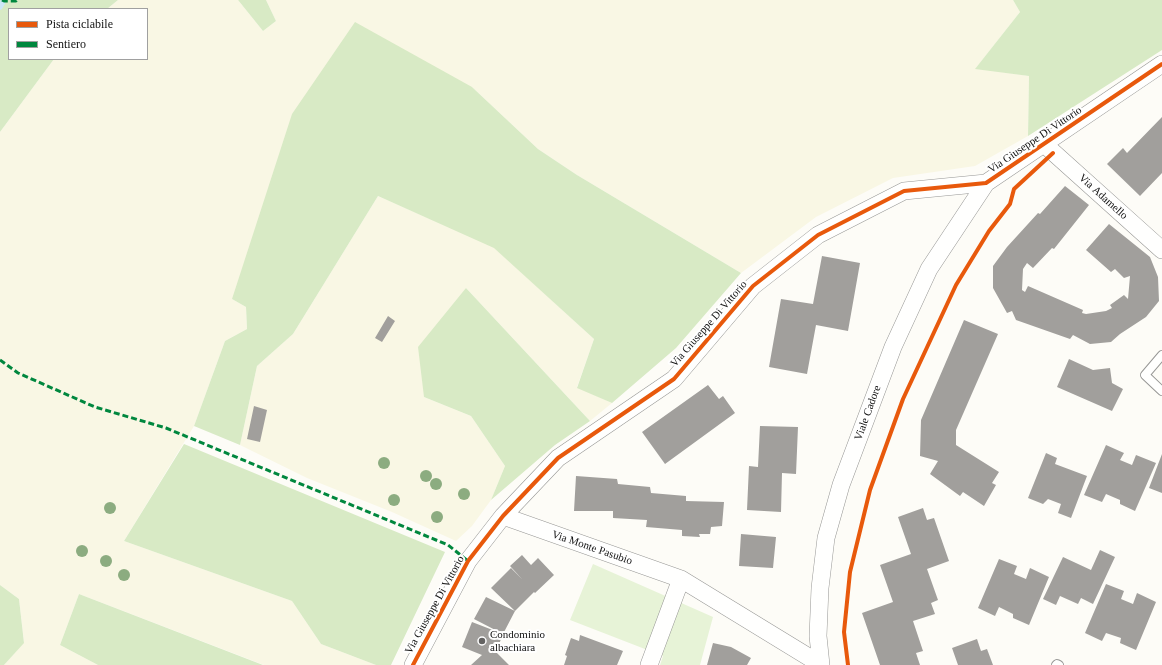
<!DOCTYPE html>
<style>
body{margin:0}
#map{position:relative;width:1162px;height:665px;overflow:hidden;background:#fdfcf7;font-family:Georgia,serif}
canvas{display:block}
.legend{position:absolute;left:8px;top:8px;width:140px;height:52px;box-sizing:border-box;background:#fff;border:1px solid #a0a0a0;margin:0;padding:5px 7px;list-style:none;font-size:12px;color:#111}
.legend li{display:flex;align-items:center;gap:8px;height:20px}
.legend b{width:20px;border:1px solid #a0a0a0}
</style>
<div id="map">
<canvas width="1162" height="665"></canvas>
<ul class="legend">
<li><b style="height:5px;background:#e8590c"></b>Pista ciclabile</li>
<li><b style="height:5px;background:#00873e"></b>Sentiero</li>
</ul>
</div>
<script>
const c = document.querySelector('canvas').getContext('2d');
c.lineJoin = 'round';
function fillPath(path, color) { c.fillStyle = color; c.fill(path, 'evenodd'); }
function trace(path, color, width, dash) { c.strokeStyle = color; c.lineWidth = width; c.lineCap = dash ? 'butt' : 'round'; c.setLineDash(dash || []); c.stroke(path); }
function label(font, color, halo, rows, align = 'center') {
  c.font = font + ' Georgia,serif'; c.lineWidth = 4; c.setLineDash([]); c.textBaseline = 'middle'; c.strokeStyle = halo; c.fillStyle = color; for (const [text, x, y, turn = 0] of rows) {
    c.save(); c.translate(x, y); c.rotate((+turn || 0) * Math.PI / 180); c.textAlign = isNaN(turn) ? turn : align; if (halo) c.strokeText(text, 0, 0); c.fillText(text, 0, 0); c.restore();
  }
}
const farmland = new Path2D(`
 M118,0H238L263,31L276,21L266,0H1013L1020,12L976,68L1029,76L1028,136L975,166L893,178L816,217L741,273L577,175L538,149L472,87L232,299L246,307L247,329L225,341L194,426L124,541L292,601L321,644L376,665H264L79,594L60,645L98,665H4L24,642L19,599L0,585V132L54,59H147V9H107Z
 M378,196L494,247L594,339L577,387L612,403L590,421L466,288L424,397L471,416L505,466L491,500L472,526L456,541L392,512L307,478L240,445L257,366L293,334Z`);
const green = new Path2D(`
 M593,564L713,617L700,665H660L663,656L570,620Z`);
const forest = new Path2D(`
 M0,0H118L107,9H9V59H54L0,132Z
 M238,0H266L276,21L263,31Z
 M1013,0H1162V50L1028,136L1029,76L975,69L1020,12Z
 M355,22L472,87L538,149L577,175L741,273L676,348L612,403L577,388L594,339L494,248L378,196L293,334L257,366L240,445L194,426L225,341L247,329L246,307L232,299L292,114Z
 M466,288L590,421L555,445L491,500L505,466L471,416L424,397L418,347Z
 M184,444L445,552L391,665H376L321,644L292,601L124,541Z
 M0,585L19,599L24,643L4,665H0Z
 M79,594L263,665H264H98L60,645Z`);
const stream = new Path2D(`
 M0,7L4,0`);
const building = new Path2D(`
 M1162,117V173L1140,196L1107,164L1123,148L1127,153Z
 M1065,186L1089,205L1054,249L1052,248L1033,268L1027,263L1023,269L1022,290L1025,292L1028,286L1083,310L1082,313L1086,314L1106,311L1112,308L1110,305L1124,295L1128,299L1130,276L1124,278L1115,269L1111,272L1086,250L1109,224L1150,257L1158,277L1159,301L1146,317L1120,334L1111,342L1090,344L1073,335L1070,339L1016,320L1012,311L1007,313L993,288V266L1007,247L1038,213L1040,214Z
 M822,256L860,263L848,331L816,325L807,374L769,367L781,299L813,304Z
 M388,316L395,321L382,342L375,338Z
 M964,320L998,334L956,430V445L999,472L992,483L996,485L984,506L963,492L960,496L930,474L938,461L920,456L921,420Z
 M1069,359L1093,370L1110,368L1112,383L1123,389L1112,411L1057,387Z
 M708,385L719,399L723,396L735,413L665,464L642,432Z
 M254,406L267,410L260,442L247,439Z
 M760,426L798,427L796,474L782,473L781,512L747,510L749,466L758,467Z
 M1106,445L1124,453L1120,460L1132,465L1136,455L1156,463L1135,511L1120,504V500L1106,494L1102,502L1084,495Z
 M1046,453L1057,458L1055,464L1087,476L1071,518L1058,513L1061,504L1048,499L1043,504L1028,498Z
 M1162,454V493L1149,488Z
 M576,476L617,479L618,484L650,487L651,493L686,496V501L724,502L722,526L711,527L710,534H699L700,537L682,536V530L646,527L647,520L613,518V511H574Z
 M923,508L927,520L934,518L949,561L927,569L938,600L931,603L935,614L913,621L923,651L916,653L920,665H880L862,613L893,602L880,565L911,554L898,517Z
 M741,534L776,537L773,568L739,566Z
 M1100,550L1115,557L1093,604L1081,598L1078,604L1060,596L1056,605L1043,599L1063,557L1091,570Z
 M522,555L531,565L538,558L554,575L535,593L534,592L515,611L503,634L496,652L509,665H471L482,655L462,647L472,622L503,634L474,619L486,597L515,611L491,588L511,568L522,579L510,566Z
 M999,559L1017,566L1014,574L1026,579L1030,568L1049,577L1029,625L1013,618V614L999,607L995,616L978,608Z
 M1106,584L1124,591L1121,599L1133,604L1137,593L1156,602L1136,650L1120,643L1121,638L1106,633L1102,641L1085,633Z
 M580,635L623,651L617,665H564L567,656L565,655L571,638L579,641Z
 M977,639L981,651L987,649L993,665H958L952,648Z
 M713,643L731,647L751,658L747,665H707Z`);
const service = new Path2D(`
 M1162,355L1145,375L1162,391
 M1056,665L1057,664L1059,665`);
const minor = new Path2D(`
 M1044,144L1162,250
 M503,516L681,579L820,664
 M413,665L468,561L503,516L558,458L674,379L753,286L818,235L904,191L986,183L1162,64
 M649,665L681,579
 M821,665L818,636L820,588L826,538L841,485L893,347L929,269L986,183`);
const quiet = new Path2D(`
 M2,0L4,1H16L17,0
 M0,360L18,373L95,407L166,428L448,545L468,561`);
const cycleway = new Path2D(`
 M413,665L468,561L503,516L558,458L674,379L753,286L818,235L904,191L986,183L1162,64
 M848,665L844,632L850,572L870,490L903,399L956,285L989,231L1010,204L1014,189L1053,153`);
const trees = [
 [384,463],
 [426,476],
 [436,484],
 [464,494],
 [394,500],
 [110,508],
 [437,517],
 [82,551],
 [106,561],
 [124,575]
];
const markers = [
 [482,641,4,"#646362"]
];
const streetNames = [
 ["Via Giuseppe Di Vittorio",1035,140,-34],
 ["Via Adamello",1103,197,42],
 ["Via Giuseppe Di Vittorio",709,324,-49],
 ["Viale Cadore",868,413,-70],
 ["Via Monte Pasubio",592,548,19],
 ["Via Giuseppe Di Vittorio",435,605,-61]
];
const poiNames = [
 ["Condominio",490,635],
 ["albachiara",490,648]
];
fillPath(farmland, '#f9f7e4');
fillPath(green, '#e7f3d7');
fillPath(forest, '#d8eac5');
trace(stream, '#cde8f7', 5.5);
fillPath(building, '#a19f9c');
trace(service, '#979795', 10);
trace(minor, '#979795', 18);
trace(service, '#fffffe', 8);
trace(minor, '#fffffe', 17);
trace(quiet, '#00873e', 3, [6, 3]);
trace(cycleway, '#e8590c', 4);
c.fillStyle = '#8cac80';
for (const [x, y] of trees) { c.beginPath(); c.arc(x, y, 6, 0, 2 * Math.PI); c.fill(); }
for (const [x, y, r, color] of markers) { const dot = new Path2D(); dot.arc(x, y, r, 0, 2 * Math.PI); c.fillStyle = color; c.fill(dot); trace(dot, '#fff', 1.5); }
label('11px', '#111', '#fff', streetNames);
label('11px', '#111', '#fff', poiNames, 'left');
</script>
